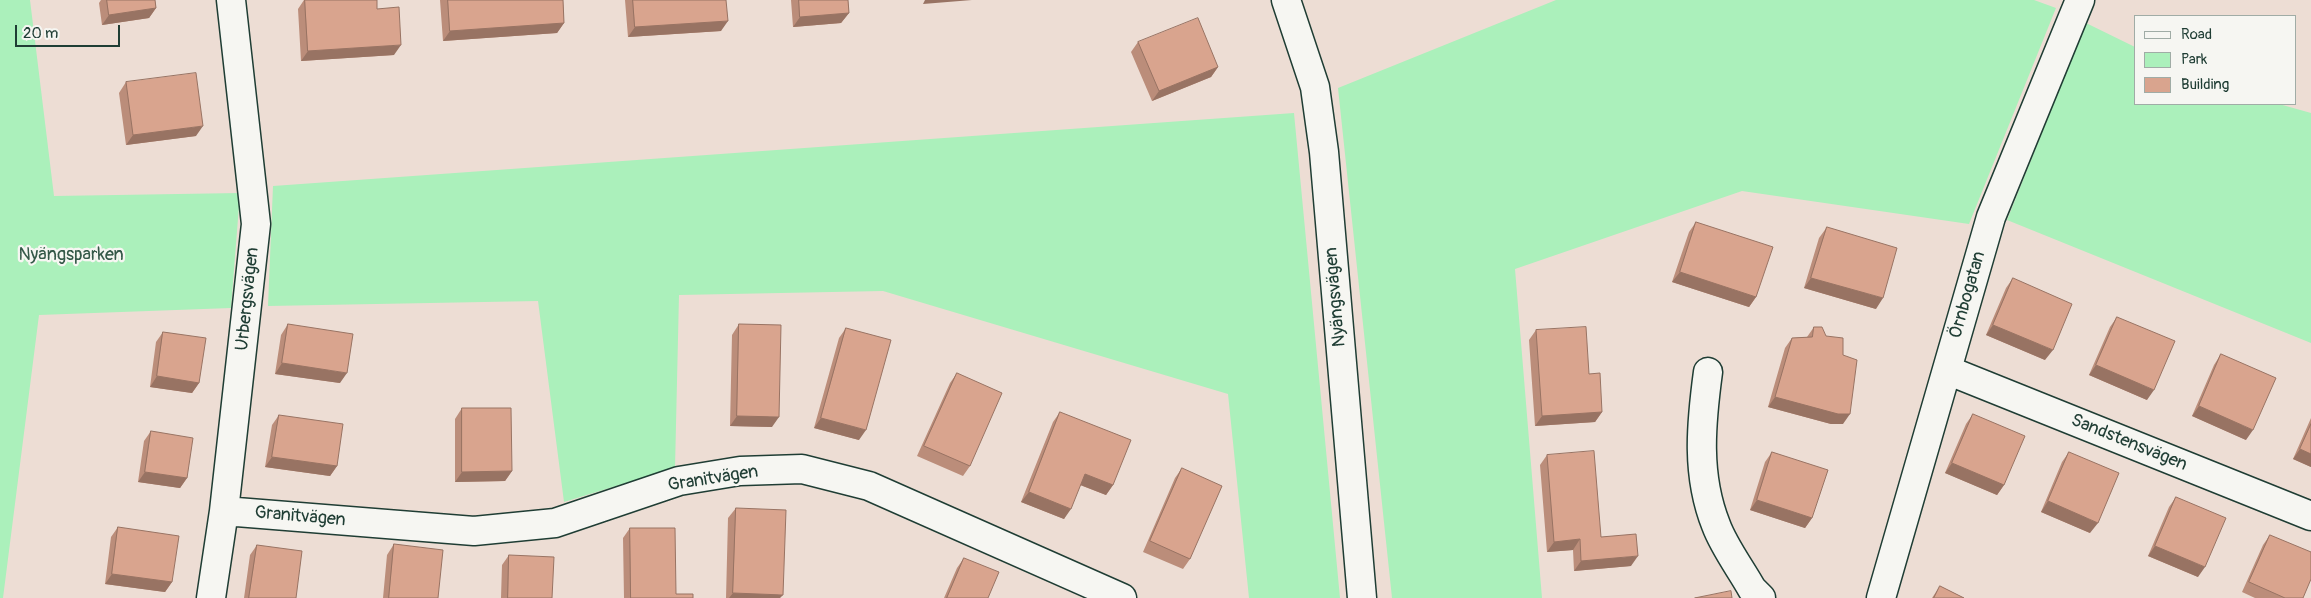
<!DOCTYPE html>
<meta charset="utf-8">
<style>
body{margin:0}
#map{position:relative;width:2311px;height:598px;overflow:hidden;background:#edddd4;font-family:Pangolin,sans-serif}
canvas{display:block}
.legend{position:absolute;left:2134px;top:15px;width:162px;height:90px;box-sizing:border-box;background:#f6f6f2;border:1px solid #a0aca6;margin:0;padding:6px 9px;list-style:none;font-size:15px;color:#1f3d34}
.legend li{display:flex;align-items:center;gap:10px;height:25px}
.legend b{width:25px;border:1px solid #a0aca6}
.scale{position:absolute;left:15px;top:25px;width:105px;height:22px;box-sizing:border-box;border:2px solid #1f3d34;border-top:0;padding-left:6px;font-size:15px;line-height:18px;white-space:nowrap;color:#1f3d34;-webkit-text-stroke:4px #f6f6f2;paint-order:stroke}
</style>
<div id="map">
<canvas width="2311" height="598"></canvas>
<ul class="legend">
<li><b style="height:6px;background:#f6f6f2"></b>Road</li>
<li><b style="height:14px;background:#abf0bb"></b>Park</li>
<li><b style="height:14px;background:#d9a48e"></b>Building</li>
</ul>
<div class="scale">20 m</div>
</div>
<script>
const c = document.querySelector('canvas').getContext('2d');
c.lineJoin = 'round';
function fillPath(path, color) { c.fillStyle = color; c.fill(path, 'evenodd'); }
function trace(path, color, width, dash) { c.strokeStyle = color; c.lineWidth = width; c.lineCap = dash ? 'butt' : 'round'; c.setLineDash(dash || []); c.stroke(path); }
function label(font, color, halo, rows, align = 'center') {
  c.font = font + ' Pangolin,sans-serif'; c.lineWidth = 4.5; c.setLineDash([]); c.textBaseline = 'middle'; c.strokeStyle = halo; c.fillStyle = color; for (const [text, x, y, turn = 0] of rows) {
    c.save(); c.translate(x, y); c.rotate((+turn || 0) * Math.PI / 180); c.textAlign = isNaN(turn) ? turn : align; if (halo) c.strokeText(text, 0, 0); c.fillText(text, 0, 0); c.restore();
  }
}
const green = new Path2D(`
 M0,0H30L54,196L240,193L231,308L39,315L3,598H0Z
 M1556,0H2034L2056,8L1969,224L1742,191L1515,269L1542,598H1392L1338,88Z
 M2086,23L2135,47V104H2279L2311,113V343L2007,220Z
 M1294,113L1340,598H1249L1228,394L883,291L679,295L675,468L564,502L538,301L268,306L273,186Z`);
const minor = new Path2D(`
 M1286,0L1315,87L1324,152L1362,598
 M1947,370L2311,516
 M1708,372C1701,424 1696,475 1716,525C1724,547 1741,569 1752,589L1761,598
 M224,511L474,531L555,523L679,481L740,471L802,469L869,486L1122,598
 M211,598L224,511L256,224L231,0
 M1881,598L1991,217L2080,0`);
const wall = new Path2D(`
 M101,0H155L156,8L149,18L102,25L99,3Z
 M304,0H377V9L394,55L301,61L298,9Z
 M440,0H563L564,23L557,33L443,41Z
 M625,0H726L721,31L628,37Z
 M791,0H848L849,13L841,23L793,27Z
 M1138,42L1218,67L1211,77L1152,101L1131,52Z
 M126,82L196,136L126,145L119,93Z
 M1696,222L1756,297L1749,307L1672,282L1689,232Z
 M1827,227L1876,309L1804,288L1819,238Z
 M2013,278L2045,360L1986,335L2006,288Z
 M2117,317L2147,400L2089,375L2110,327Z
 M288,324L340,383L275,374L281,335Z
 M739,324L772,427L730,426L732,335Z
 M1814,327L1843,424H1831L1768,407L1785,348L1792,338L1807,337Z
 M846,328L859,440L814,428L839,338Z
 M1536,330L1589,374L1602,412L1595,422L1535,426L1529,340Z
 M163,332L199,383L192,393L150,387L156,342Z
 M2221,354L2246,440L2192,416L2214,365Z
 M957,373L970,466L963,476L917,456L950,383Z
 M462,408L512,471L505,481L455,482V419Z
 M1060,412L1113,485L1106,495L1080,485L1064,519L1021,502L1053,422Z
 M1973,414L2004,485L1997,495L1945,473L1966,424Z
 M279,415L337,466L330,476L265,467L272,425Z
 M2311,418V467L2293,459Z
 M151,431L187,478L180,488L138,482L144,441Z
 M1772,452L1812,518L1805,528L1750,510L1765,462Z
 M2069,452L2090,533L2041,512L2062,462Z
 M1547,455L1601,537L1631,566L1574,571L1573,550L1547,552L1540,465Z
 M1182,468L1190,559L1183,569L1143,552L1175,478Z
 M2176,497L2198,577L2148,556L2169,507Z
 M736,508L780,598H726L728,518Z
 M118,527L172,582L165,592L105,584L111,537Z
 M630,528L676,594L693,598H624L623,538Z
 M2270,535L2303,598H2255L2242,592L2263,545Z
 M394,544L438,598H383L387,555Z
 M257,545L296,598H244L250,555Z
 M509,555L552,598H501L502,565Z
 M964,558L988,598H944L957,568Z
 M1940,586L1964,598H1932Z`);
const shadedWall = new Path2D(`
 M925,0H972L923,4Z
 M156,8L149,18L102,25L109,15Z
 M849,13L841,23L793,27L800,17Z
 M728,21L721,31L628,37L635,27Z
 M564,23L557,33L443,41L450,31Z
 M401,45L394,55L301,61L308,51Z
 M1218,67L1211,77L1152,101L1159,91Z
 M203,126L196,136L126,145L133,135Z
 M1680,272L1756,297L1749,307L1672,282Z
 M1811,278L1883,298L1876,309L1804,288Z
 M1993,325L2053,350L2045,360L1986,335Z
 M282,363L347,373L340,383L275,374Z
 M2096,365L2154,390L2147,400L2089,375Z
 M157,376L199,383L192,393L150,387Z
 M1775,397L1850,414L1843,424H1831L1768,407Z
 M2199,406L2253,430L2246,440L2192,416Z
 M1602,412L1595,422L1535,426L1542,416Z
 M737,416L779,417L772,427L730,426Z
 M821,418L866,430L859,440L814,428Z
 M2300,449L2311,454V467L2293,459Z
 M272,457L337,466L330,476L265,467Z
 M1952,463L2004,485L1997,495L1945,473Z
 M512,471L505,481L455,482L462,472Z
 M145,472L187,478L180,488L138,482Z
 M1085,474L1113,485L1106,495L1078,484Z
 M1029,492L1071,509L1064,519L1021,502Z
 M1757,500L1812,518L1805,528L1750,510Z
 M2048,501L2098,523L2090,533L2041,512Z
 M1580,539L1573,550L1547,552L1554,542Z
 M2155,546L2205,567L2198,577L2148,556Z
 M1638,556L1631,566L1574,571L1581,561Z
 M112,574L172,582L165,592L105,584Z
 M733,593L783,595L780,598H729Z`);
const building = new Path2D(`
 M107,0H155L156,8L109,15Z
 M305,0H377V9L399,7L401,45L308,51Z
 M448,0H563L564,23L450,31Z
 M633,0H726L728,21L635,27Z
 M799,0H848L849,13L800,17Z
 M1198,18L1218,67L1159,91L1138,42Z
 M196,73L203,126L133,135L126,82Z
 M1696,222L1773,247L1756,297L1680,272Z
 M1827,227L1897,248L1883,298L1811,278Z
 M2013,278L2072,304L2053,350L1993,325Z
 M2117,317L2175,341L2154,390L2096,365Z
 M288,324L353,334L347,373L282,363Z
 M739,324L781,325L779,417L737,416Z
 M1586,327L1589,374L1600,373L1602,412L1542,416L1536,330Z
 M1814,327H1822L1826,336L1843,338V355L1857,360L1850,414H1838L1775,397L1792,338L1812,337Z
 M846,328L891,340L866,430L821,418Z
 M163,332L206,338L199,383L157,376Z
 M2221,354L2276,378L2253,430L2199,406Z
 M957,373L1002,393L970,466L924,446Z
 M462,408H511L512,471L462,472Z
 M1060,412L1131,440L1113,485L1085,474L1071,509L1029,492Z
 M1973,414L2025,436L2004,485L1952,463Z
 M279,415L343,424L337,466L272,457Z
 M2311,424V454L2300,449Z
 M151,431L193,438L187,478L145,472Z
 M1594,451L1601,537L1636,534L1638,556L1581,561L1580,539L1554,542L1547,455Z
 M1772,452L1828,470L1812,518L1757,500Z
 M2069,452L2119,473L2098,523L2048,501Z
 M1182,468L1222,486L1190,559L1150,541Z
 M2176,497L2226,518L2205,567L2155,546Z
 M736,508L786,510L783,595L733,593Z
 M118,527L179,536L172,582L112,574Z
 M630,528H675L676,594H693V598H631Z
 M2270,535L2311,552V579L2303,598H2285L2249,582Z
 M394,544L443,550L438,598H389Z
 M257,545L302,551L296,598H249Z
 M509,555L554,557L552,598H508Z
 M964,558L999,572L988,598H947Z
 M1940,586L1964,598H1934Z
 M1731,591L1732,598H1695Z`);
const parkNames = [
 ["Nyängsparken",71,255]
];
const streetNames = [
 ["Örnbogatan",1968,295,-74],
 ["Nyängsvägen",1336,297,-95],
 ["Urbergsvägen",248,299,-84],
 ["Sandstensvägen",2129,443,22],
 ["Granitvägen",713,479,-9],
 ["Granitvägen",300,517,5]
];
fillPath(green, '#abf0bb');
trace(minor, '#1f3d34', 31);
trace(minor, '#f6f6f2', 28);
fillPath(wall, '#bb8d7a');
fillPath(shadedWall, '#987363');
fillPath(building, '#d9a48e');
trace(building, '#987363', 1);
label('18px', '#345848', '#f6f6f2', parkNames);
label('18px', '#1f3d34', '#f6f6f2', streetNames);
</script>
